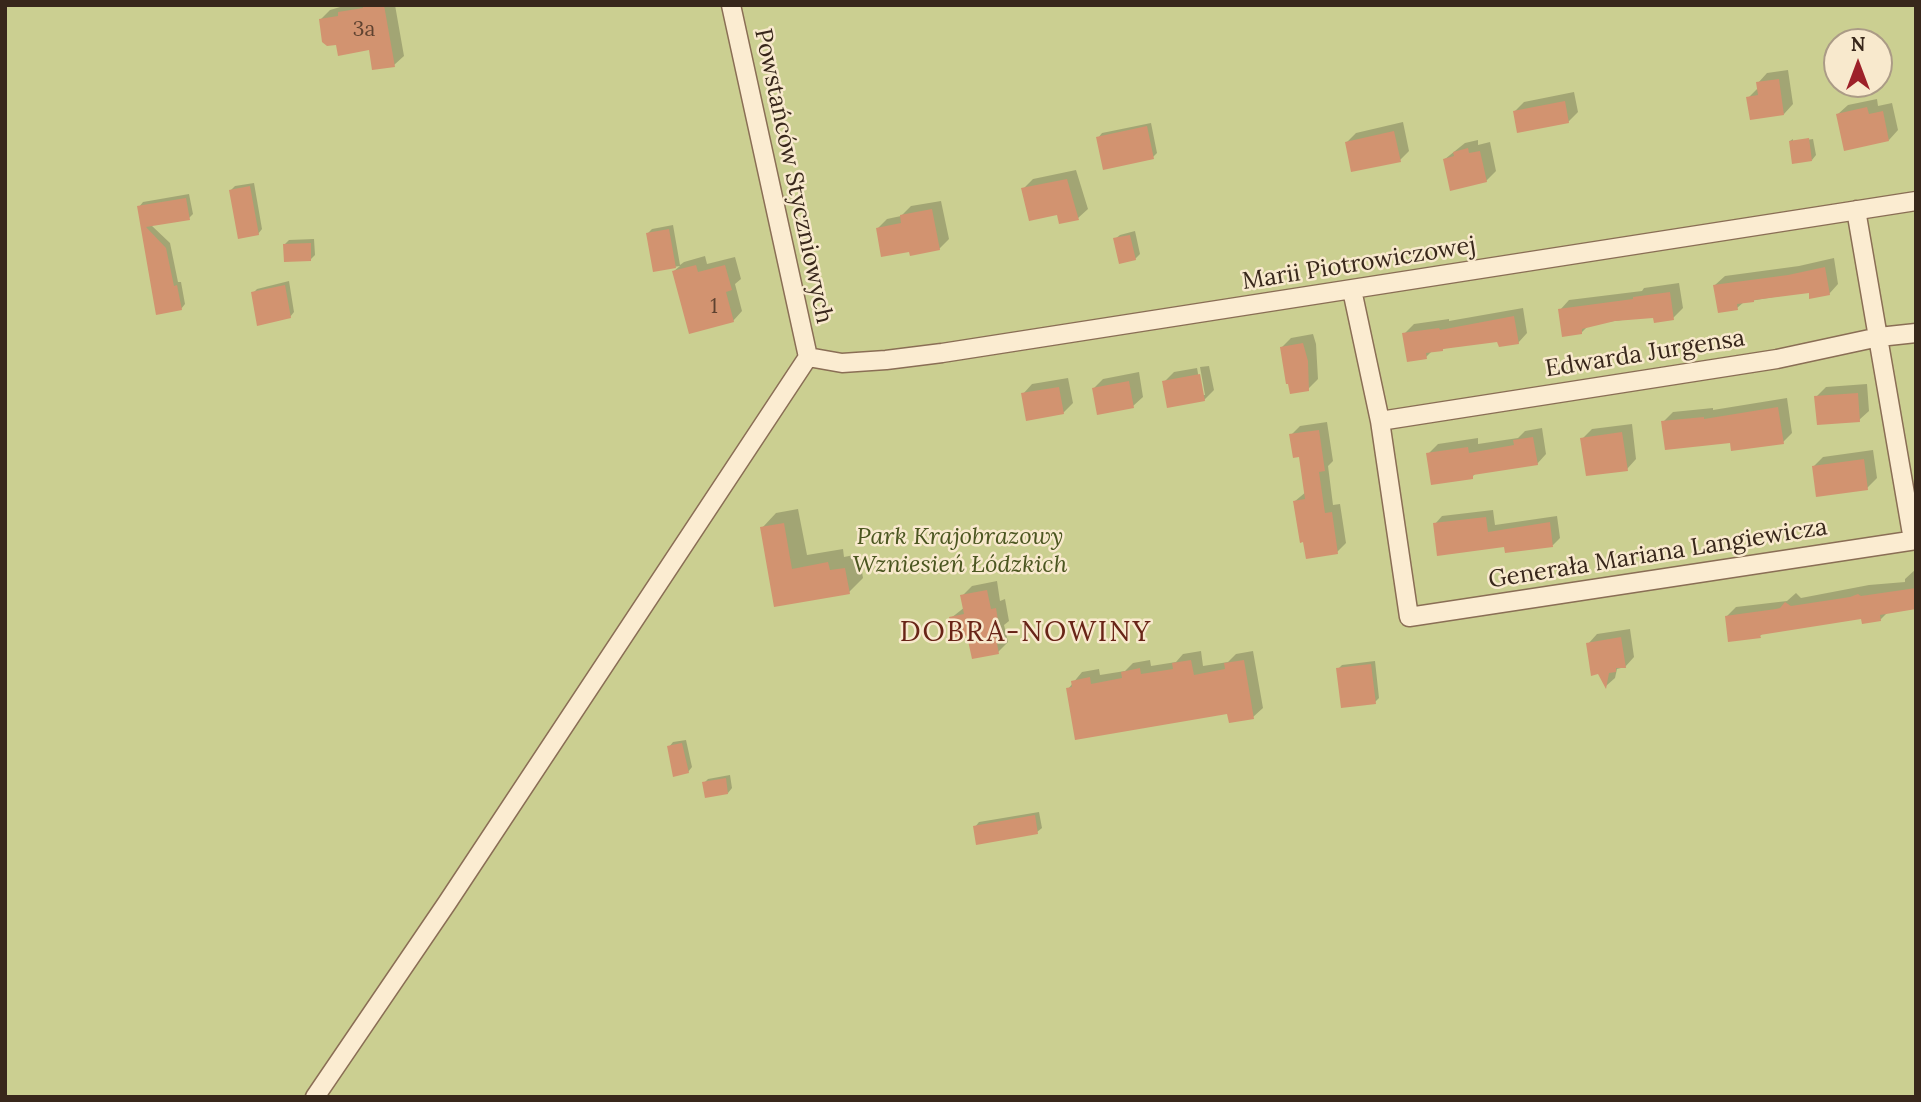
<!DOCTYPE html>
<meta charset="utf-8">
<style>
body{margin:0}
#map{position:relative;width:1921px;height:1102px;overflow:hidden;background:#f1debd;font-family:Lora,serif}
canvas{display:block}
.frame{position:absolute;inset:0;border:7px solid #38271b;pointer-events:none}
.north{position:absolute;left:1823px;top:28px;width:70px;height:70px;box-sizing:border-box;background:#f8e9cd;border:2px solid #ab9b86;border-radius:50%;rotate:0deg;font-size:19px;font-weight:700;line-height:28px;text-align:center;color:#38271b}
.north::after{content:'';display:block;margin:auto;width:24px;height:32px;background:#9d2129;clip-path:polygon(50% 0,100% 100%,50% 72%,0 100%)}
</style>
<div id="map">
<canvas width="1921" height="1102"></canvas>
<div class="frame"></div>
<div class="north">N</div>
</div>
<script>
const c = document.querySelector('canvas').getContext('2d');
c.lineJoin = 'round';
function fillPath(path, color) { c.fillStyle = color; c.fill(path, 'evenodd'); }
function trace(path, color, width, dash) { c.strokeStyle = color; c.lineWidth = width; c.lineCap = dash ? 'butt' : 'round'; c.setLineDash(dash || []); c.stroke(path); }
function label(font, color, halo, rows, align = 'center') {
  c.font = font + ' Lora,serif'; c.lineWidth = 5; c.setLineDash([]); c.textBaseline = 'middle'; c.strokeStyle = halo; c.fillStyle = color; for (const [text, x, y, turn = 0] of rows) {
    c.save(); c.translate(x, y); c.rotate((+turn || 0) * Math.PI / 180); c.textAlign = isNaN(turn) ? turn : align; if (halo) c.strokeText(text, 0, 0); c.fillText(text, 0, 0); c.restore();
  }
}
const green = new Path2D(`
 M5,5H1916V1097H5ZM1837,42H1879V84H1837Z`);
const shadow = new Path2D(`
 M347,5H395L404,56L394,65L370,48L338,43L320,20L330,10Z
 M1788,70L1793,104L1784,114L1748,98L1758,88V83L1767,73Z
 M1574,92L1578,112L1568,122L1515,111L1524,102Z
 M1877,99L1878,106L1892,103L1898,130L1889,140L1838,114L1848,105Z
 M1403,122L1409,151L1400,160L1347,142L1356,133Z
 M1151,123L1157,153L1153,157L1098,138L1102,133Z
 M1793,139V142L1813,139L1816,155L1812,160L1790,141Z
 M1478,140V145L1490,142L1496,171L1486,181L1445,159L1465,143Z
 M1076,170L1088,209L1078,218L1023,189L1033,179Z
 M254,183L262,229L258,234L231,190L235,186Z
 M189,194L193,214L189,218L151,225L170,243L178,282H181L185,304L181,309L157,313L139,207L143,202Z
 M941,201L949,239L939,249L877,229L887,219L901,216L911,206Z
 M673,225L680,265L684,262L705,256L707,264L735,257L741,279L735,284L742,311L733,321L674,271L680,266L654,270L648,233L652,229Z
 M1135,231L1140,254L1135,259L1115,239L1120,235Z
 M314,239L315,255L311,259L285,244L289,240Z
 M1834,258L1838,284L1829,294L1810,291L1744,302L1737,308L1715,285L1725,276L1799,266Z
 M289,281L294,312L290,317L253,293L257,289Z
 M1679,283L1683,308L1673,318L1655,316L1598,323L1589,325L1582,332L1560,310L1569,300L1642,291L1644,288Z
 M1523,308L1527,333L1518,343L1499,340L1433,350L1426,357L1404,334L1414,324L1449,319V321Z
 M1313,334L1316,344L1318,379L1308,389L1282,347L1291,338Z
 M1209,366L1214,390L1204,400L1164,382L1174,372L1197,368L1202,395H1205L1200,367Z
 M1139,372L1143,397L1133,406L1094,388L1103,379Z
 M1068,378L1073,403L1063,413L1023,394L1032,384Z
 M1867,384L1869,411L1859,420L1816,397L1826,387Z
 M1787,398L1792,433L1783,442L1663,422L1673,412L1713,408V410Z
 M1327,422L1333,461L1328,466L1333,505L1340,504L1346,543L1337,552L1295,501L1306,492L1300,455L1291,435L1300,426Z
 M1632,424L1636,459L1627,469L1582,439L1592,429Z
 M1542,428L1546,454L1537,464L1476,473L1472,477L1428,454L1438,444L1478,438V444L1518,438L1525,431Z
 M1873,450L1877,478L1867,488L1814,466L1823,457Z
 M798,509L807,555L843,549L844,557L859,554L863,578L849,592L776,605L762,528L776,513Z
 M1493,510L1495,525L1557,516L1560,538L1553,545L1505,546L1435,524L1442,516Z
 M1916,569V607L1888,612L1880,620L1863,617L1764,632L1760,636L1727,616L1736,607L1787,601L1796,593L1801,598L1869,585L1905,582V579Z
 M997,581L1000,601L1005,599L1009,621L1004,625L1008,642L998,652L969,634L951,618L965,607L962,596L972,586Z
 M1630,629L1634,657L1625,667L1617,669L1615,678L1606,686L1588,644L1597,634Z
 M1201,651L1203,666L1228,662L1236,654L1253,651L1263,708L1253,717L1229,712L1068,689L1082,672L1099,669L1100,675L1125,671L1133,663L1150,660L1151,666L1176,662L1183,654Z
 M1375,661L1379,698L1375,702L1338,669L1342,665Z
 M686,740L692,767L688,772L669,747L673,742Z
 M730,775L732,788L728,793L704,783L708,779Z
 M1039,812L1042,828L1037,832L975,827L979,822Z`);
const building = new Path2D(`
 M362,5H384L395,67L372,70L369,50L338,56L336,45L327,46L322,42L319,19L338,16V12L363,8Z
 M1779,79L1784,115L1750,120L1746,97L1758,95L1756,82Z
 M1565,101L1569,123L1517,133L1513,111Z
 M1867,107L1869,114L1883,111L1889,141L1844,151L1836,114Z
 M1147,126L1154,159L1103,170L1096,137Z
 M1394,131L1401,162L1351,172L1345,142Z
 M1809,138L1812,161L1792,164L1789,141Z
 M1468,148L1469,153L1480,151L1487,182L1450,191L1443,159L1454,156L1453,152Z
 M1067,179L1079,220L1059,224L1057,215L1029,221L1021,188Z
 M250,186L259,235L238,239L229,190Z
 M186,198L190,220L146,227L166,248L174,286L177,285L182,310L156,315L137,206Z
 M932,209L940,250L910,256L909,252L881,257L876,228L901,223L900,215Z
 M669,229L676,268L653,272L646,233Z
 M1130,235L1136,260L1119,264L1113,238Z
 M311,243V261L284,262L283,244Z
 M696,265L698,272L725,265L732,290L726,292L734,322L689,334L672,271Z
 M1825,267L1830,295L1809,299V293L1754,300V302L1737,304L1738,310L1718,313L1713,285L1788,275Z
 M285,285L291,318L257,326L251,292Z
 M1670,292L1674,320L1654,323L1653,318L1615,321L1582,329V334L1562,337L1558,309L1633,299V297Z
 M1514,316L1519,344L1499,347L1497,342L1443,349V351L1426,353L1427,359L1407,362L1402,333L1439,328L1440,330Z
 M1303,343L1308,361L1309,391L1290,394L1288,384H1286L1280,347Z
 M1200,374L1205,401L1167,408L1162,381Z
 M1129,381L1134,408L1097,415L1092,388Z
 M1059,387L1064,414L1026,421L1021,393Z
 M1858,393L1860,422L1817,425L1814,396Z
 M1778,407L1784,444L1731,451L1730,443L1665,450L1661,421L1704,417V419Z
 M1319,430L1325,471L1319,472L1325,513L1332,512L1338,554L1306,559L1303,542L1300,543L1293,501L1305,499L1299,457L1293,458L1289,434Z
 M1622,432L1628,471L1586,476L1580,438Z
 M1533,437L1538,465L1473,475V479L1431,485L1426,453L1468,447L1469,453L1514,445L1513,440Z
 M1864,459L1868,490L1816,497L1812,466Z
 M1486,517L1488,532L1550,522L1553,547L1505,553L1504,547L1437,556L1433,523Z
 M784,523L792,569L828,562L830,570L845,568L850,594L774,607L760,527Z
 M1916,588V609L1880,615L1881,621L1862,624L1861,619L1760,635L1761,638L1728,642L1725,616L1776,609L1780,608L1785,602L1791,606L1850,597L1858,594L1861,596Z
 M987,590L991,609L996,608L1000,632L995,633L999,654L972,659L967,636L954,639L949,617L964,614L960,595Z
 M1621,637L1626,668H1616V672L1609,673L1606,689L1598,674L1591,676L1586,643Z
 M1191,660L1194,675L1225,669L1224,663L1244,660L1254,719L1229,723L1227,714L1075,740L1066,688L1072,687L1071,681L1090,677L1091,684L1122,678L1121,672L1140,668L1141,674L1173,669L1172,663Z
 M1371,664L1376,704L1341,708L1336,668Z
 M682,743L689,773L673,777L667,746Z
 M726,778L728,794L705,798L702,782Z
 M1035,815L1038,834L976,845L973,826Z`);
const minor = new Path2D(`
 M731,5L808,357
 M1856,210L1913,540
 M1352,290L1380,421L1409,617L1916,540
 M808,357L842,363L886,360L942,353L1916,201
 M1380,421L1777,359L1879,337L1916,333
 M315,1097L447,903L808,357`);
const numberNames = [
 ["3a",364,30],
 ["1",714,307]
];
const streetNames = [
 ["Powstańców Styczniowych",793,176,78],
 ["Marii Piotrowiczowej",1359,264,-9],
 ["Edwarda Jurgensa",1645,354,-9],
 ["Generała Mariana Langiewicza",1658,554,-9]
];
const parkNames = [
 ["Park Krajobrazowy",960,537],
 ["Wzniesień Łódzkich",960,565]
];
const quarterNames = [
 ["DOBRA-NOWINY",1026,633]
];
fillPath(green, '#cbcf91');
fillPath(shadow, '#0003');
fillPath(building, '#d29370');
trace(minor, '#8a6e55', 21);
trace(minor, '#fbecd1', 18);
label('21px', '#5e4230', null, numberNames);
label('24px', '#38271b', '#f8e9cd', streetNames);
label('italic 24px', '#4b5620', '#f8e9cd', parkNames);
c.letterSpacing = '2px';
label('28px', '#682417', '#f8e9cd', quarterNames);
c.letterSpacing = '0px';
</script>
